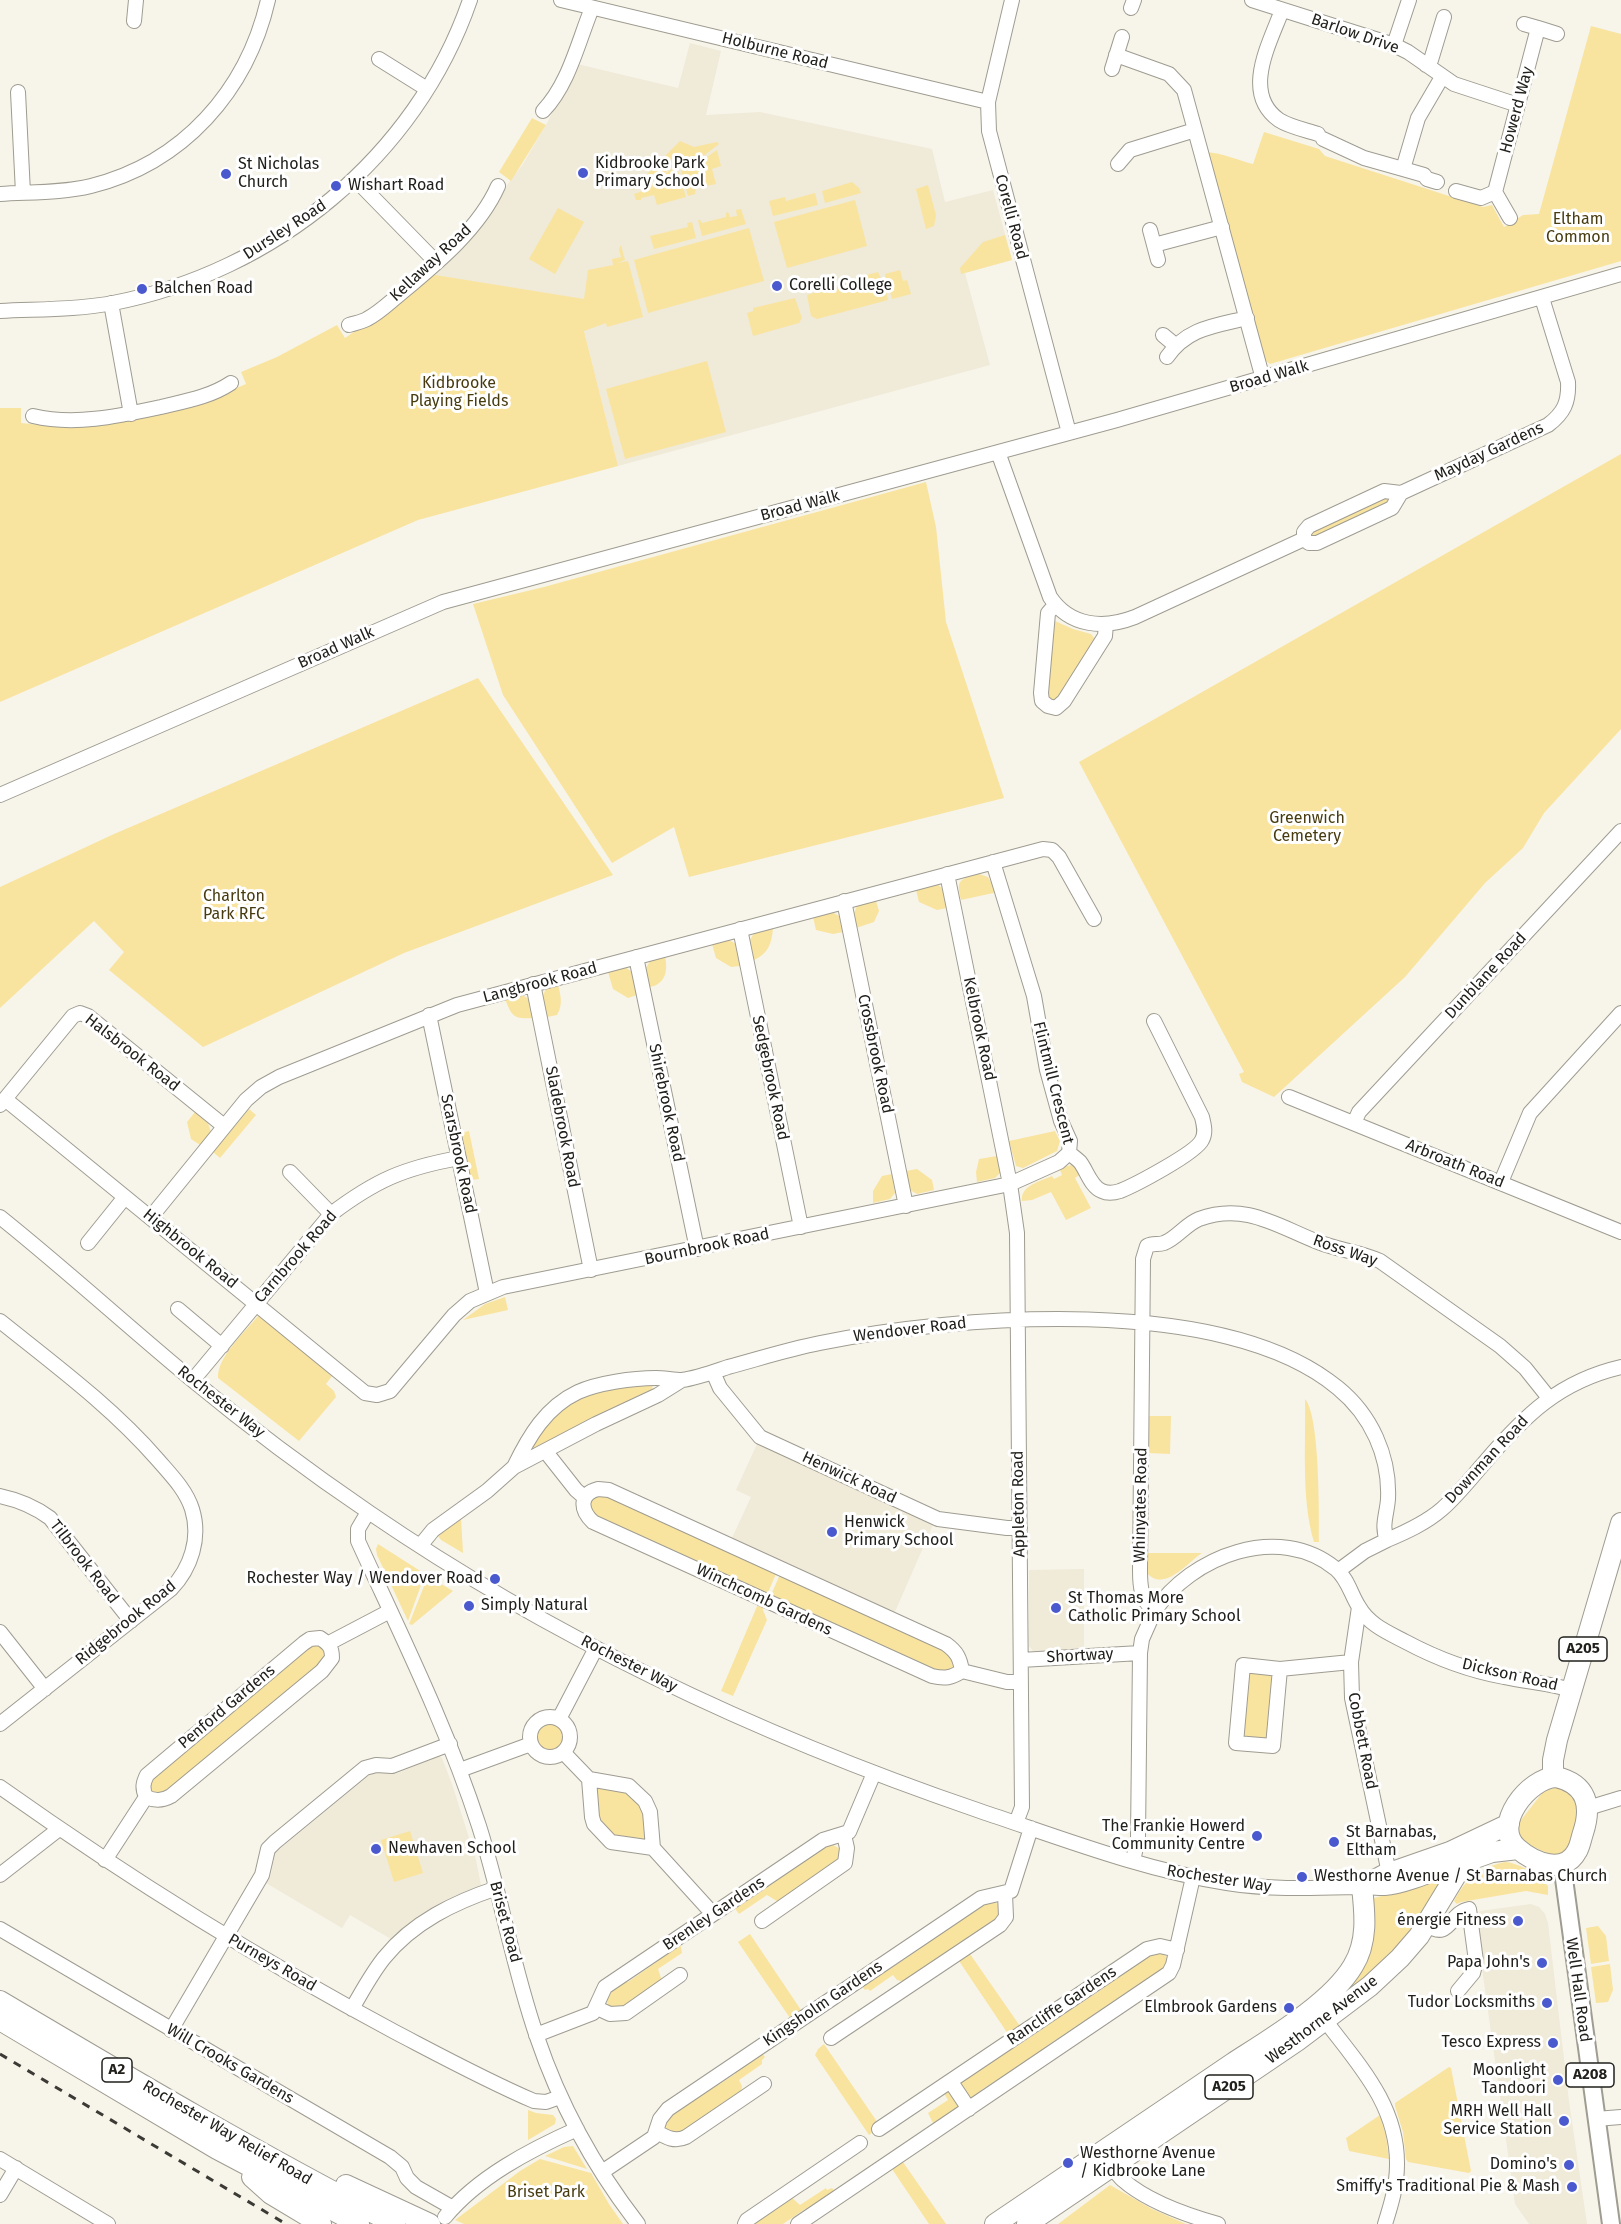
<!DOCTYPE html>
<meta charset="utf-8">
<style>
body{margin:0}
canvas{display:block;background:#f7f4e9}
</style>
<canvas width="1621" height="2224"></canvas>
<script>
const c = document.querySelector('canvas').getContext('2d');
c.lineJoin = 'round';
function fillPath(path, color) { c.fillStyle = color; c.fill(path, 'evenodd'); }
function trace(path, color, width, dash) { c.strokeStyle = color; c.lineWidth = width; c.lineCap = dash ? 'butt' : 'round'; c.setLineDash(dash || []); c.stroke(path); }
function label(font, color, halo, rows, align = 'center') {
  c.font = font + ' "Fira Sans",sans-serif'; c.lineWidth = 6; c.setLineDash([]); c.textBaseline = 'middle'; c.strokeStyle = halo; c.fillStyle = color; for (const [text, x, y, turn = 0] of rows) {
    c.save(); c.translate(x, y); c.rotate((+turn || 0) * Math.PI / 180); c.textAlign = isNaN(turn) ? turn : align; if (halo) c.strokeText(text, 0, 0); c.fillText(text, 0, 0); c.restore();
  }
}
const built = new Path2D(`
 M690,43L721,51L706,115L760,112L932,149L945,202L993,190L1012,260L965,273L990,365L618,466L584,331L429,274L477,225L523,164L546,125L577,64L678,88Z
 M757,1444L933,1525L894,1614L731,1540L751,1497L736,1490Z
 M1084,1569V1649L1033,1651L1029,1646V1570Z
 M439,1756L442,1758L452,1784L476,1860L481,1885L443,1901L408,1925L391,1939L350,1915L342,1928L266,1883L271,1875L275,1853L372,1773H398Z
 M1531,1904L1539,1907L1545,1914L1548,1923L1569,2101L1587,2224H1529L1515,2204L1475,1918L1480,1911Z`);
const green = new Path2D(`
 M1591,26L1621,34V261L1270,364L1266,361L1206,152C1223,153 1237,160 1253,164L1264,132L1319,149L1325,156L1483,207L1492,205L1504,227L1523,215L1539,214Z
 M532,118L546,125L511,181L499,172Z
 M680,141L694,147L717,142L719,144L702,157L692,162L676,165L645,186L631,190Z
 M717,150L721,166L712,169L716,184L696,188L695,194L688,196L680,166L698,163Z
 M677,167L686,197L657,205L654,195L641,198V200H636L634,194C652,189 661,173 677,167Z
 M852,182L859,188L861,193L825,203L822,191Z
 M928,185L936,215L934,226L926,229L916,189Z
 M815,193L818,205L773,216L769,201L785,197L786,201Z
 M855,200L867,246L787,268L774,222Z
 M558,208L584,222L555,274L529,259Z
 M741,209L746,224L702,236L698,220H700L702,223L726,217V213L728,212L730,217L737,216L736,210Z
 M692,222L696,238L654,249L650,236L688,227L687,223Z
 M749,228L764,281L648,313L634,260Z
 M1005,235L1012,260L961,274L960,268L983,242Z
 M621,245L625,260L617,263L628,261L643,317L607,327L606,323L584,331L618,466L418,520L0,702V408H21V423L68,428L129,419L227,392L246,384L241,372L277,357L337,325L345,338L384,311L429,274L584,299L588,270L613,265L612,259L621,257L619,249Z
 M900,270L903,281L907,280L911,294L892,299L885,274Z
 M878,272L886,290L888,300L817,319L811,316L807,295L844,283V281Z
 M795,298L802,318L799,323L753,336L747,313L753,311V308Z
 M707,361L726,432L625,459L606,389Z
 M1621,454V729L1544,813L1523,848L1485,883L1405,977L1274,1097L1242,1082L1239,1074L1244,1072L1079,762Z
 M926,482L936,527L946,622L1004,798L689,877L674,827L612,863L503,695L473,604L544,587Z
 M1384,495L1389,496L1392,501L1317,539L1310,536V530Z
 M1055,621L1073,629L1091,634L1095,639L1061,696L1053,700L1047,696L1053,623Z
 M478,678L613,875L404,953L203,1047L109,970L124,952L94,921L0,1008V887L114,834Z
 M979,874L988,877L992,884L996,883L998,892L961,900C956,880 959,879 979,874Z
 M937,884L943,889L947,908L937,910L919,902L916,890Z
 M876,901L879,911L874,922L856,928L854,913L857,906Z
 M832,912L839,916L843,932L833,934L816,930L813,917Z
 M773,928C772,943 768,954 754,960L750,940L754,933Z
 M729,940L736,944L740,966L731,967L716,958L712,944Z
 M665,956C668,970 666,984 650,987L646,968L650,961Z
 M625,967L632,972L637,995L628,998L613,989L608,972Z
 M558,985C561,996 563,1005 557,1015L547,1017L543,996L546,988Z
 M522,995L529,999L533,1018C514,1019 512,1017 505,999Z
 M249,1109L256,1115L220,1158L213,1152Z
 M195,1112L208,1123L211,1132L200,1145L191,1139L187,1122Z
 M469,1131L479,1179L471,1180L462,1133Z
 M1055,1131L1060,1141L1057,1151L1023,1168L1016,1166L1009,1141Z
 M997,1156L1001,1172L995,1178L977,1182L976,1172L979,1159Z
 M1072,1165L1081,1174L1075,1178L1091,1208L1066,1220L1051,1192L1032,1200L1022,1201C1020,1186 1040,1181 1052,1176L1054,1179L1062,1175L1059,1168Z
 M917,1169L932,1180L934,1190L917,1194L910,1190L906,1171Z
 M892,1174L895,1193L890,1199L873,1203V1191L882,1176Z
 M505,1297L508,1310L463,1320L485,1304Z
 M258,1316H260L332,1376L326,1384L334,1391L336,1397L299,1441L218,1378C217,1357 245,1332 258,1316Z
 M652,1384L653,1392L538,1451L531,1445C547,1416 574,1395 606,1388C621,1385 637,1386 652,1384Z
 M1305,1399C1320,1416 1319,1515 1319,1542H1314C1301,1499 1306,1444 1305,1399Z
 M1148,1416H1171L1170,1454L1148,1453Z
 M599,1492L771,1568L770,1571L776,1574L766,1597L595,1520L588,1504Z
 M461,1518L463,1553L441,1540L438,1536L441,1532Z
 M378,1544L425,1574L408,1621L377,1555L376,1549Z
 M1147,1553H1202C1188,1562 1164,1593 1147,1573Z
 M781,1572L952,1654L955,1668L941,1674L775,1601L776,1598L771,1595Z
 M428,1576L453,1591L412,1625L409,1624Z
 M758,1604L764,1606L763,1610L767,1620L733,1696L721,1691Z
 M311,1643L324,1646L326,1659L167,1794H154L150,1791L149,1778Z
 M1251,1670L1274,1673L1272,1732L1265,1741L1244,1738L1241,1734L1247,1673Z
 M535 1737a15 15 0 1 1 30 0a15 15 0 1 1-30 0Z
 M600,1786L626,1789L644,1806L646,1841L617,1839L598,1821L595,1790Z
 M1557,1787C1587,1799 1577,1824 1567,1849L1557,1856C1548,1854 1523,1844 1519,1834C1518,1833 1517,1826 1517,1825L1543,1792Z
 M410,1831L423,1873L394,1882L381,1840Z
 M830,1843L840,1849V1861L780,1903L767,1895L739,1914L733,1906L736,1904L741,1905L763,1890L764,1885Z
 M1505,1862C1520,1863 1538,1875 1548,1886V1895L1526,1891L1461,1902L1457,1904L1454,1901C1465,1879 1481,1867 1505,1862Z
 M1443,1878L1403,1946L1343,2000L1339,1994L1371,1899Z
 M993,1901L999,1905L1000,1918L904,1982L897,1980L893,1975L870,1991L868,1989L865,1990L861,1985L883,1970H888L920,1949V1944L981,1904Z
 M1598,1926L1606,1936L1609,1961L1591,1964L1586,1928Z
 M750,1934L801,2010L790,2018L738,1942Z
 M680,1942L682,1953L658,1969L662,1981L622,2009L611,2008C606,2003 605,1999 607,1992L622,1981L628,1982L658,1961V1956Z
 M1151,1952C1184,1954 1160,1973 1147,1983L1142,1982L1111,2003L1110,2008L1085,2025L1081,2023L1048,2045L1047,2050L1017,2071L1013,2070L981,2090L980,2096L970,2099L960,2085L961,2080L1011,2046L1016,2047L1048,2025L1049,2021L1067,2009H1072L1104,1988L1105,1983Z
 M970,1954L1020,2026L1008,2034L959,1961Z
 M1610,1964L1613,1990L1608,2002L1596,2003L1591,1967Z
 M824,2044L880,2126L869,2135L815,2055L818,2049Z
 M761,2052L765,2057L762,2060V2064L739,2080L742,2086L741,2094L682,2134L669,2133L665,2126V2119L713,2084L718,2085L735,2074V2070Z
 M1449,2067L1451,2068L1471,2171L1469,2173L1408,2162L1406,2159L1403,2132L1395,2106V2103Z
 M946,2091H949L960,2107L935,2127L928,2113L948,2100L943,2092Z
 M528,2110L536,2113L553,2115L556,2119L555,2124L528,2140Z
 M1380,2115L1386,2136L1389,2159L1349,2151L1346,2138Z
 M573,2146L587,2169L545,2156L564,2147Z
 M540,2159L591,2173L609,2204L623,2224H464L455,2220L520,2171Z
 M903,2162L946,2224H929L892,2169Z
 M1110,2185L1152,2209L1186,2224H1058Z
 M826,2188L827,2190L832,2188L836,2193L812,2209H805L783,2224H750L791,2197L800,2205Z`);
const minor = new Path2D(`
 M561,0L988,102
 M1012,0L988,102L989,131L1069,433
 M1252,0L1394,45L1408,52L1454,84L1518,105
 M1131,8L1134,0
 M1282,10C1270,43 1241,93 1279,120C1290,127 1306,130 1318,134
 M134,21L136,0
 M1524,24L1538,28
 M1394,45L1409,0
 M1116,55L1169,74L1184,90L1263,379
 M379,59L427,89
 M1426,65L1431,60L1444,17
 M1112,69L1122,37
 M18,92L23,193
 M543,111C569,84 578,42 592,8
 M1323,139L1364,158L1403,169
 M1118,164L1130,150L1195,130
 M355,179L436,262
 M1437,182L1427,179L1424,175L1403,169L1418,118L1442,77
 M1456,191L1481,198L1495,192L1538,28L1557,34
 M1495,192L1510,218
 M0,194C30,192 62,193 91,186C183,163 247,91 268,0
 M1150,230L1154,245
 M1158,260L1154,245L1222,227
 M111,303L131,414
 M0,311C37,309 76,310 113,303C274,272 416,157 470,0
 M349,325C355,323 362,322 367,319C379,313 390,302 400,294C436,264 479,229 498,186
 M1163,335L1175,345
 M1167,357C1187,328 1214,326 1247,318
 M33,416C75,426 119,416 161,407C186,401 210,397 231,383
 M998,452L1050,597C1070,627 1104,629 1135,617L1304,539
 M1304,539L1309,543H1317L1392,508L1401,493L1548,425C1564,413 1569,402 1568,382L1542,298
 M1304,539V532L1309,526L1384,491L1401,493
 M1055,605L1048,613L1041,693L1042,701L1048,706L1056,708L1064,701L1105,636L1106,624
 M0,795L443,602L1117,420L1621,274
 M993,862L1034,996L1047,1070L1061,1121L1070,1141L1069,1153
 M947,874L1010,1184L1017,1233L1022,1807L1016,1823
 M844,901L906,1206
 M740,929L801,1227
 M636,957L697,1249
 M533,984L591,1270
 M429,1015L487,1293
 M1289,1097L1621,1232
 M5,1099L365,1393L377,1395L390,1391L454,1315L470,1301L503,1287L1010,1184L1059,1162L1069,1153
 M0,1105L73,1016L80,1013L88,1016L224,1126
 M1354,1123L1359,1112L1621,831
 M1069,1153C1073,1156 1077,1159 1080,1162C1087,1171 1091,1187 1102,1191C1108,1194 1114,1193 1120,1191C1135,1185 1196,1153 1202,1140C1206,1133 1204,1125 1202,1117L1154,1021
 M290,1172L331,1214
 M1501,1182L1530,1113L1621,1013
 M0,1217C65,1269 126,1325 190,1378C248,1426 308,1471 370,1513C557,1641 766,1738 980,1811C1061,1838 1143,1870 1227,1883C1272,1890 1315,1888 1360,1887C1368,1887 1376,1888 1385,1888C1406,1887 1442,1870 1464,1862
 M151,1217L246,1100L261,1087L279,1077L457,1005L1043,849L1052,850L1059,857L1094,919
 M88,1243L125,1197
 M178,1309L222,1346
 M0,1321C55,1365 112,1407 158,1460C171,1475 186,1490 192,1509C201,1538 191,1568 171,1589L0,1724
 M713,1372L720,1388L760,1437L938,1519L1007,1528H1020
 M193,1380L331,1214C376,1180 404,1168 459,1158
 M546,1452L576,1490L584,1497
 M514,1467C529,1436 546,1407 578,1392C598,1383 633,1378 656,1378C664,1378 674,1380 682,1380C697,1378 713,1372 728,1367C758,1359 789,1349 820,1343C957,1315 1224,1293 1338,1388C1371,1415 1390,1456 1388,1499C1387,1514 1381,1526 1387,1540L1365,1551L1338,1571
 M598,1489L609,1490L946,1644C957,1652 960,1658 962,1671C951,1678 945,1679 932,1676L593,1522C580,1510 579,1494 598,1489Z
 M0,1496C19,1500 34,1506 50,1518L131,1621
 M368,1512L358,1529V1541C401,1635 447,1727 479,1826C501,1895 513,1968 537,2037C560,2105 594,2167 638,2224
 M1387,1540C1406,1532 1426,1523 1442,1509C1458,1495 1471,1478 1485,1462C1525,1415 1560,1381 1621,1367
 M420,1546L433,1530L487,1491L514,1467L596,1424L658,1395L682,1380
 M1359,1607L1351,1662L1352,1698L1389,1873
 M1154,1612C1191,1556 1279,1522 1336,1569C1348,1579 1351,1595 1359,1607C1369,1625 1389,1633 1406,1642C1436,1658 1471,1671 1504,1677C1527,1682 1549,1683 1571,1690
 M0,1632L45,1689
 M320,1638C329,1644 332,1647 332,1658L322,1671L171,1796C162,1801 155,1801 146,1797C142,1788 143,1783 147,1775L304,1643L310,1639Z
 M329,1643L390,1611
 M1021,1660L1140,1653
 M1280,1669L1273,1746L1236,1743L1243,1665L1280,1669L1351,1662
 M962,1671L1007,1682H1021
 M530 1737a20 20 0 1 1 40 0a20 20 0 1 1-40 0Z
 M559,1719L596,1648
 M563,1752L589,1779L629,1786L645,1801L650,1812L653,1848L713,1914
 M460,1770L531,1744
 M589,1779L592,1817L594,1824L611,1842L653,1848
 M0,1787C127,1877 258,1959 395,2032C441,2056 487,2081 534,2101L546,2102L560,2097
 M1588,1808L1621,1798
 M105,1860L146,1797
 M1133,1861L1138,1838L1140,1653L1142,1639L1154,1612C1141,1598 1140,1588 1140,1570L1143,1259L1147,1246C1153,1243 1158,1245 1164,1243C1177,1238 1186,1224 1199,1219C1245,1202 1277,1226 1318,1242C1338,1250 1360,1252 1380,1261L1500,1346L1525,1368L1549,1398
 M0,1875L59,1829
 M762,1921L845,1863L847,1848L844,1835
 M1427,1925C1450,1941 1449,1913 1469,1909L1476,1961L1473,1973L1458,1991
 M0,1929L390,2157L402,2167L407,2178L416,2187L453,2208
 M597,2008L610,2014L626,2013L680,1975
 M352,2009C362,1991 372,1973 384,1958C413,1922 455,1902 497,1888
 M1321,2015C1355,2061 1398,2103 1397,2165C1397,2185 1391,2205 1385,2224
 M171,2030L262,1875L268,1849L275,1842L365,1768L376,1765L392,1766L450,1744
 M536,2035L593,2013L605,1987L823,1840L849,1832L874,1773
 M831,2038L1000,1925L1006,1917L1005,1894
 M951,2082L969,2109
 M1596,2119L1621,2117
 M879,2129L1147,1949L1160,1946L1177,1950
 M657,2132C667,2138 675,2142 686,2137L764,2084
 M0,2159L108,2224
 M1108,2161C1113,2168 1117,2175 1123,2180C1148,2202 1186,2215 1218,2224
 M602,2172L654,2137L660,2119L668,2109L981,1898L1011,1891L1031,1828
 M0,2195L16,2168
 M445,2217C478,2177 530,2150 577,2129
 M745,2224L747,2220L860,2143
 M798,2224L1169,1973L1173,1965L1193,1877`);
const major = new Path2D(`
 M1562,1864L1611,2224`);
const highway = new Path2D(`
 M1553,1777V1760L1557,1740L1621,1523
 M1556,1777C1587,1784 1592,1806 1583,1833C1581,1839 1580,1846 1577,1851C1564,1876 1533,1862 1517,1848C1491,1825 1529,1778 1556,1777Z
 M0,2001C130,2078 260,2155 395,2224
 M0,2020L217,2149L359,2224
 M252,2177L271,2194L321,2224
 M346,2185L430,2224
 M995,2224C1075,2170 1154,2117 1233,2063C1270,2039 1331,2003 1353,1966C1368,1942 1365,1914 1362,1887L1384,1875L1450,1852L1509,1824
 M1027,2224L1297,2041L1370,1986L1400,1958L1419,1936L1464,1862L1492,1852L1518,1849`);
const rail = new Path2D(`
 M0,2054L286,2224`);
const markers = [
 [583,173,6,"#4a59ce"],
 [226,174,6,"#4a59ce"],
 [336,186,6,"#4a59ce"],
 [777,286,6,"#4a59ce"],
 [142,289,6,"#4a59ce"],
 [832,1532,6,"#4a59ce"],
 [495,1579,6,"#4a59ce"],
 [469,1606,6,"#4a59ce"],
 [1056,1608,6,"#4a59ce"],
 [1257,1836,6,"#4a59ce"],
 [1334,1842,6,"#4a59ce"],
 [376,1849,6,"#4a59ce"],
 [1302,1877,6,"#4a59ce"],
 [1518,1921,6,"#4a59ce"],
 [1542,1963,6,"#4a59ce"],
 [1547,2003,6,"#4a59ce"],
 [1289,2008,6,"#4a59ce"],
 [1553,2043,6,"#4a59ce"],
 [1558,2080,6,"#4a59ce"],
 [1564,2121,6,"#4a59ce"],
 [1068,2163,6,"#4a59ce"],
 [1569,2165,6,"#4a59ce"],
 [1572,2187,6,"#4a59ce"]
];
const shields = [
 [1583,1649,48],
 [117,2070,30],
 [1590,2075,48],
 [1229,2087,48]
];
const shieldNames = [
 ["A205",1583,1649],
 ["A2",117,2070],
 ["A208",1590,2075],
 ["A205",1229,2087]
];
const streetNames = [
 ["Barlow Drive",1355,34,19],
 ["Holburne Road",775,51,14],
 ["Howerd Way",1517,110,-75],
 ["Corelli Road",1011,217,75],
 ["Dursley Road",285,230,-33],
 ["Kellaway Road",431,263,-43],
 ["Broad Walk",1269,377,-16],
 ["Mayday Gardens",1489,452,-25],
 ["Broad Walk",800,506,-15],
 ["Broad Walk",336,648,-24],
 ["Dunblane Road",1486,976,-47],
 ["Langbrook Road",540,983,-15],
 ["Kelbrook Road",979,1029,78],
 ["Halsbrook Road",132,1053,38],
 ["Crossbrook Road",875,1054,78],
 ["Sedgebrook Road",770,1078,78],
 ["Flintmill Crescent",1053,1083,76],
 ["Shirebrook Road",666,1103,78],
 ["Sladebrook Road",562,1127,79],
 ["Scarsbrook Road",458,1154,78],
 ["Arbroath Road",1455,1164,22],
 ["Bournbrook Road",707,1247,-12],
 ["Highbrook Road",190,1249,39],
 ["Ross Way",1345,1251,19],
 ["Carnbrook Road",296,1257,-49],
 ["Wendover Road",910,1330,-7],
 ["Rochester Way",221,1402,38],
 ["Downman Road",1487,1460,-47],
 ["Henwick Road",849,1478,25],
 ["Appleton Road",1019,1504,-91],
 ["Whinyates Road",1141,1505,-89],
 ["Tilbrook Road",84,1562,52],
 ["Winchcomb Gardens",764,1600,25],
 ["Ridgebrook Road",126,1623,-39],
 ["Shortway",1080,1656,-3],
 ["Rochester Way",629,1664,27],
 ["Dickson Road",1510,1675,13],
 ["Penford Gardens",227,1707,-40],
 ["Cobbett Road",1362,1741,79],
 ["Rochester Way",1219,1879,9],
 ["Brenley Gardens",714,1914,-34],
 ["Briset Road",505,1922,75],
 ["Purneys Road",272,1963,30],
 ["Well Hall Road",1578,1990,82],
 ["Kingsholm Gardens",823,2004,-34],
 ["Rancliffe Gardens",1062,2006,-34],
 ["Westhorne Avenue",1322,2020,-37],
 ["Will Crooks Gardens",230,2064,30],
 ["Rochester Way Relief Road",227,2133,30]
];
const poiNames = [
 ["Kidbrooke Park",595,164],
 ["Primary School",595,182],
 ["St Nicholas",238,165],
 ["Church",238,183],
 ["Wishart Road",348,186],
 ["Corelli College",789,286],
 ["Balchen Road",154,289],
 ["Henwick",844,1523],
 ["Primary School",844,1541],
 ["Rochester Way / Wendover Road",483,1579,"right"],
 ["St Thomas More",1068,1599],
 ["Catholic Primary School",1068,1617],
 ["Simply Natural",481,1606],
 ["The Frankie Howerd",1245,1827,"right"],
 ["Community Centre",1245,1845,"right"],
 ["St Barnabas,",1346,1833],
 ["Eltham",1346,1851],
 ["Newhaven School",388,1849],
 ["Westhorne Avenue / St Barnabas Church",1314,1877],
 ["énergie Fitness",1506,1921,"right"],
 ["Papa John's",1530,1963,"right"],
 ["Tudor Locksmiths",1535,2003,"right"],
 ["Elmbrook Gardens",1277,2008,"right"],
 ["Tesco Express",1541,2043,"right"],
 ["Moonlight",1546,2071,"right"],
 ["Tandoori",1546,2089,"right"],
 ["MRH Well Hall",1552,2112,"right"],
 ["Service Station",1552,2130,"right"],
 ["Westhorne Avenue",1080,2154],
 ["/ Kidbrooke Lane",1080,2172],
 ["Domino's",1557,2165,"right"],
 ["Smiffy's Traditional Pie & Mash",1560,2187,"right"]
];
const parkNames = [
 ["Eltham",1578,220],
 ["Common",1578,238],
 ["Kidbrooke",459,384],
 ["Playing Fields",459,402],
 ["Greenwich",1307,819],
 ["Cemetery",1307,837],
 ["Charlton",234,897],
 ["Park RFC",234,915],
 ["Briset Park",546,2193]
];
fillPath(built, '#f0ead8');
fillPath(green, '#f9e49f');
trace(minor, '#9f9c91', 16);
trace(major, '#9f9c91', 20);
trace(highway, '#9f9c91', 22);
trace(minor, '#fff', 14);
trace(major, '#fff', 16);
trace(highway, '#fff', 20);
trace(rail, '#3b3a35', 3, [8, 8]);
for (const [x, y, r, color] of markers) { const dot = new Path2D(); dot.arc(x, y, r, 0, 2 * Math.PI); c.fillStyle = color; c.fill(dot); trace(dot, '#fff', 2); }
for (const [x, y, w] of shields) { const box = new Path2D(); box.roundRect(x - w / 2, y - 12, w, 24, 4.5); c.fillStyle = '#fff'; c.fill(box); trace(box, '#21201c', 1.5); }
label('bold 15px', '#21201c', null, shieldNames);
label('16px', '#21201c', '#fff', streetNames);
label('16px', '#21201c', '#fff', poiNames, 'left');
label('16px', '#473b0f', '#fff', parkNames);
</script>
